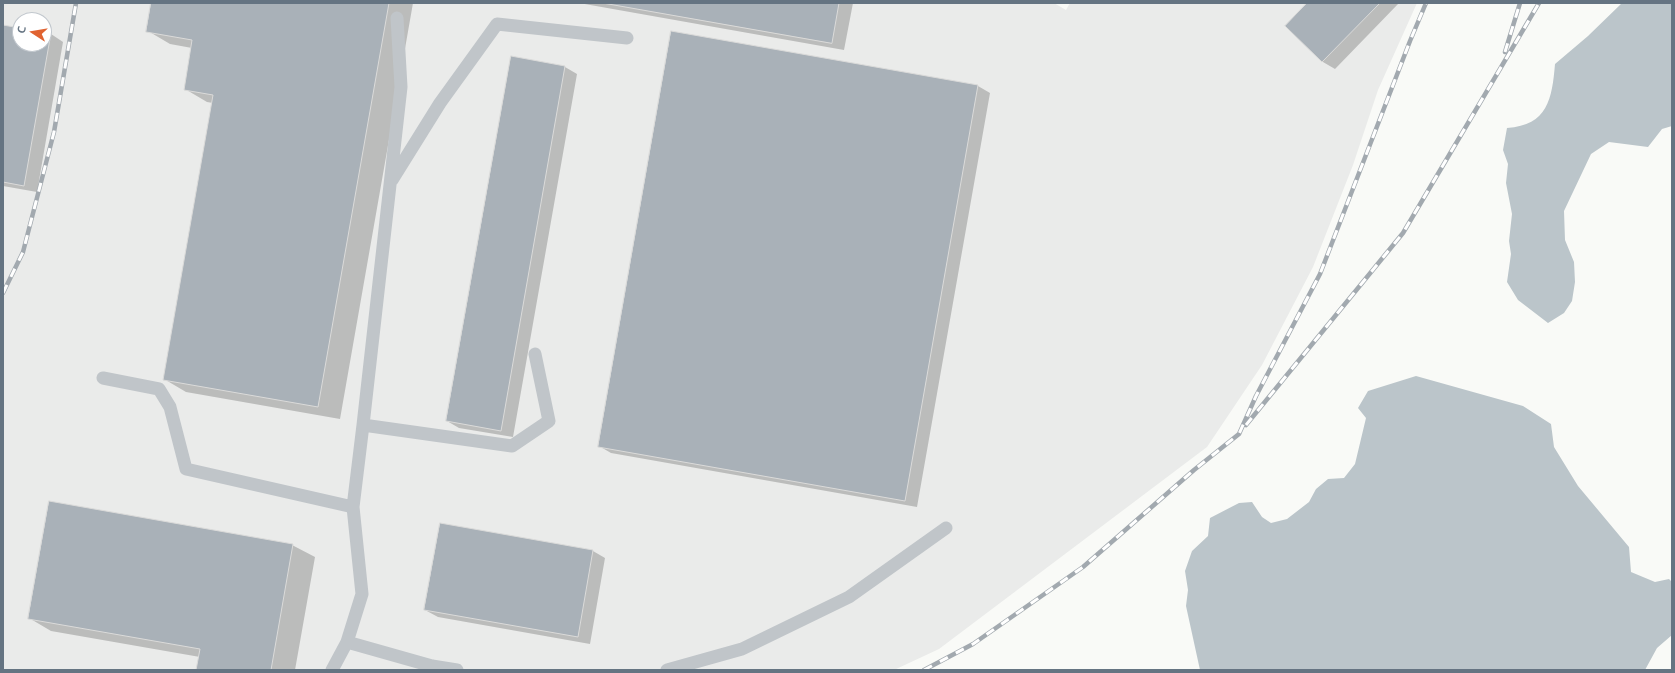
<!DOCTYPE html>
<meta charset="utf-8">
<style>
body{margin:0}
#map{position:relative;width:1675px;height:673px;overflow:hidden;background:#f9faf7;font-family:Ubuntu,sans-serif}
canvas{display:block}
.frame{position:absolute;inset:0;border:4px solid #657482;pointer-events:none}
.north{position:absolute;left:12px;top:12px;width:40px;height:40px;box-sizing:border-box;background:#fff;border:1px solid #c1c7cd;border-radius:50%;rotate:282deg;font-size:11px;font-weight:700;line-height:16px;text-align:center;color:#657482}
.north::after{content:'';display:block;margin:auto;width:14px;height:18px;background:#e06331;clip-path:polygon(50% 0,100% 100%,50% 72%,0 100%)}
</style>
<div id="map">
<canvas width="1675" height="673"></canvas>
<div class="frame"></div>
<div class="north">С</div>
</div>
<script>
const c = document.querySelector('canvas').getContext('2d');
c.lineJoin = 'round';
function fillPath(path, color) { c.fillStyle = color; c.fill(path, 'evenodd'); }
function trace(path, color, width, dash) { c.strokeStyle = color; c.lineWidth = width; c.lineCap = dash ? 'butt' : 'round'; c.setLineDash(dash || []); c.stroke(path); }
const built = new Path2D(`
 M3,3H1054L1066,10L1070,3H1417L1378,90L1353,165L1313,267L1262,365L1207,447L939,649L894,670H3ZM20,20H44V44H20Z`);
const water = new Path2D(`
 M1622,3H1672V126L1662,129L1648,147L1609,142L1591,154L1564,211L1565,240L1574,262L1575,282L1572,301L1564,313L1548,323L1518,300L1507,282L1511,254L1509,241L1512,214L1506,183L1508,164L1503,150L1507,128C1548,125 1552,99 1555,64L1588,36Z
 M1416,376L1523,406L1551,424L1554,447L1578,486L1629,547L1631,572L1655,582L1669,579L1672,582V635L1657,648L1645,670H1200L1186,606L1188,590L1185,571L1192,551L1208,536L1210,518L1239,503L1252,502L1262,517L1271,523L1287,519L1309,502L1316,489L1328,479L1344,478L1355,464L1366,418L1358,408L1368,391Z`);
const shadow = new Path2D(`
 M152,3H413L340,419L186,392L164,379L213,103L207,102L185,89L192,48L170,44L148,31Z
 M579,3H853L844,50Z
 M1308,3H1399L1335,69L1323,62L1286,26Z
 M3,26L20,29V44H44V33L51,34L63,42L37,192L3,186Z
 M672,32L978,86L990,93L917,507L611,453L599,446Z
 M511,57L565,67L577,74L513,437L459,428L447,421Z
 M441,524L593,551L605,558L590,644L438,617L425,610Z
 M292,545L315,557L295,670H197L200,657L51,631L29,618Z`);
const building = new Path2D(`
 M151,3H389L318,407L163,380L213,95L184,90L192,40L146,32Z
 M603,3H839L832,43Z
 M1307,3H1380L1322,62L1285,26Z
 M3,25L20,28V44H44V32L51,33L24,186L3,182Z
 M671,31L978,85L905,501L598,447Z
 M511,56L565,66L501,431L446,421Z
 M49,501L293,544L271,670H196L200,649L28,619Z
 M440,523L593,550L578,637L424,610Z`);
const service = new Path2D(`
 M392,180L440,103L497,24L627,38
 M103,378L159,389L170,407L186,469L353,507L362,594L347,642
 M363,425L401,87L397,18
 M353,507L363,425L512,446L549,421L535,354
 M332,670L347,642L432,666L457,670
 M667,670L742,649L849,597L946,528`);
const rail = new Path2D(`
 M1505,52L1520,3
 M3,293L23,252L54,132L76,3
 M1246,425L1403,233L1539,3
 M924,670L973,644L1083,567L1194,470L1239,434L1256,396L1320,274L1410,41L1426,3`);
fillPath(built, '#eaebea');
fillPath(water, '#bbc5ca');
fillPath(shadow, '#0003');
fillPath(building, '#a9b1b8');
trace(building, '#dbdbda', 1);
trace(service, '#c0c5c9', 13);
trace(rail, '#a2a9af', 4.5);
trace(rail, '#fff', 3, [9]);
</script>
